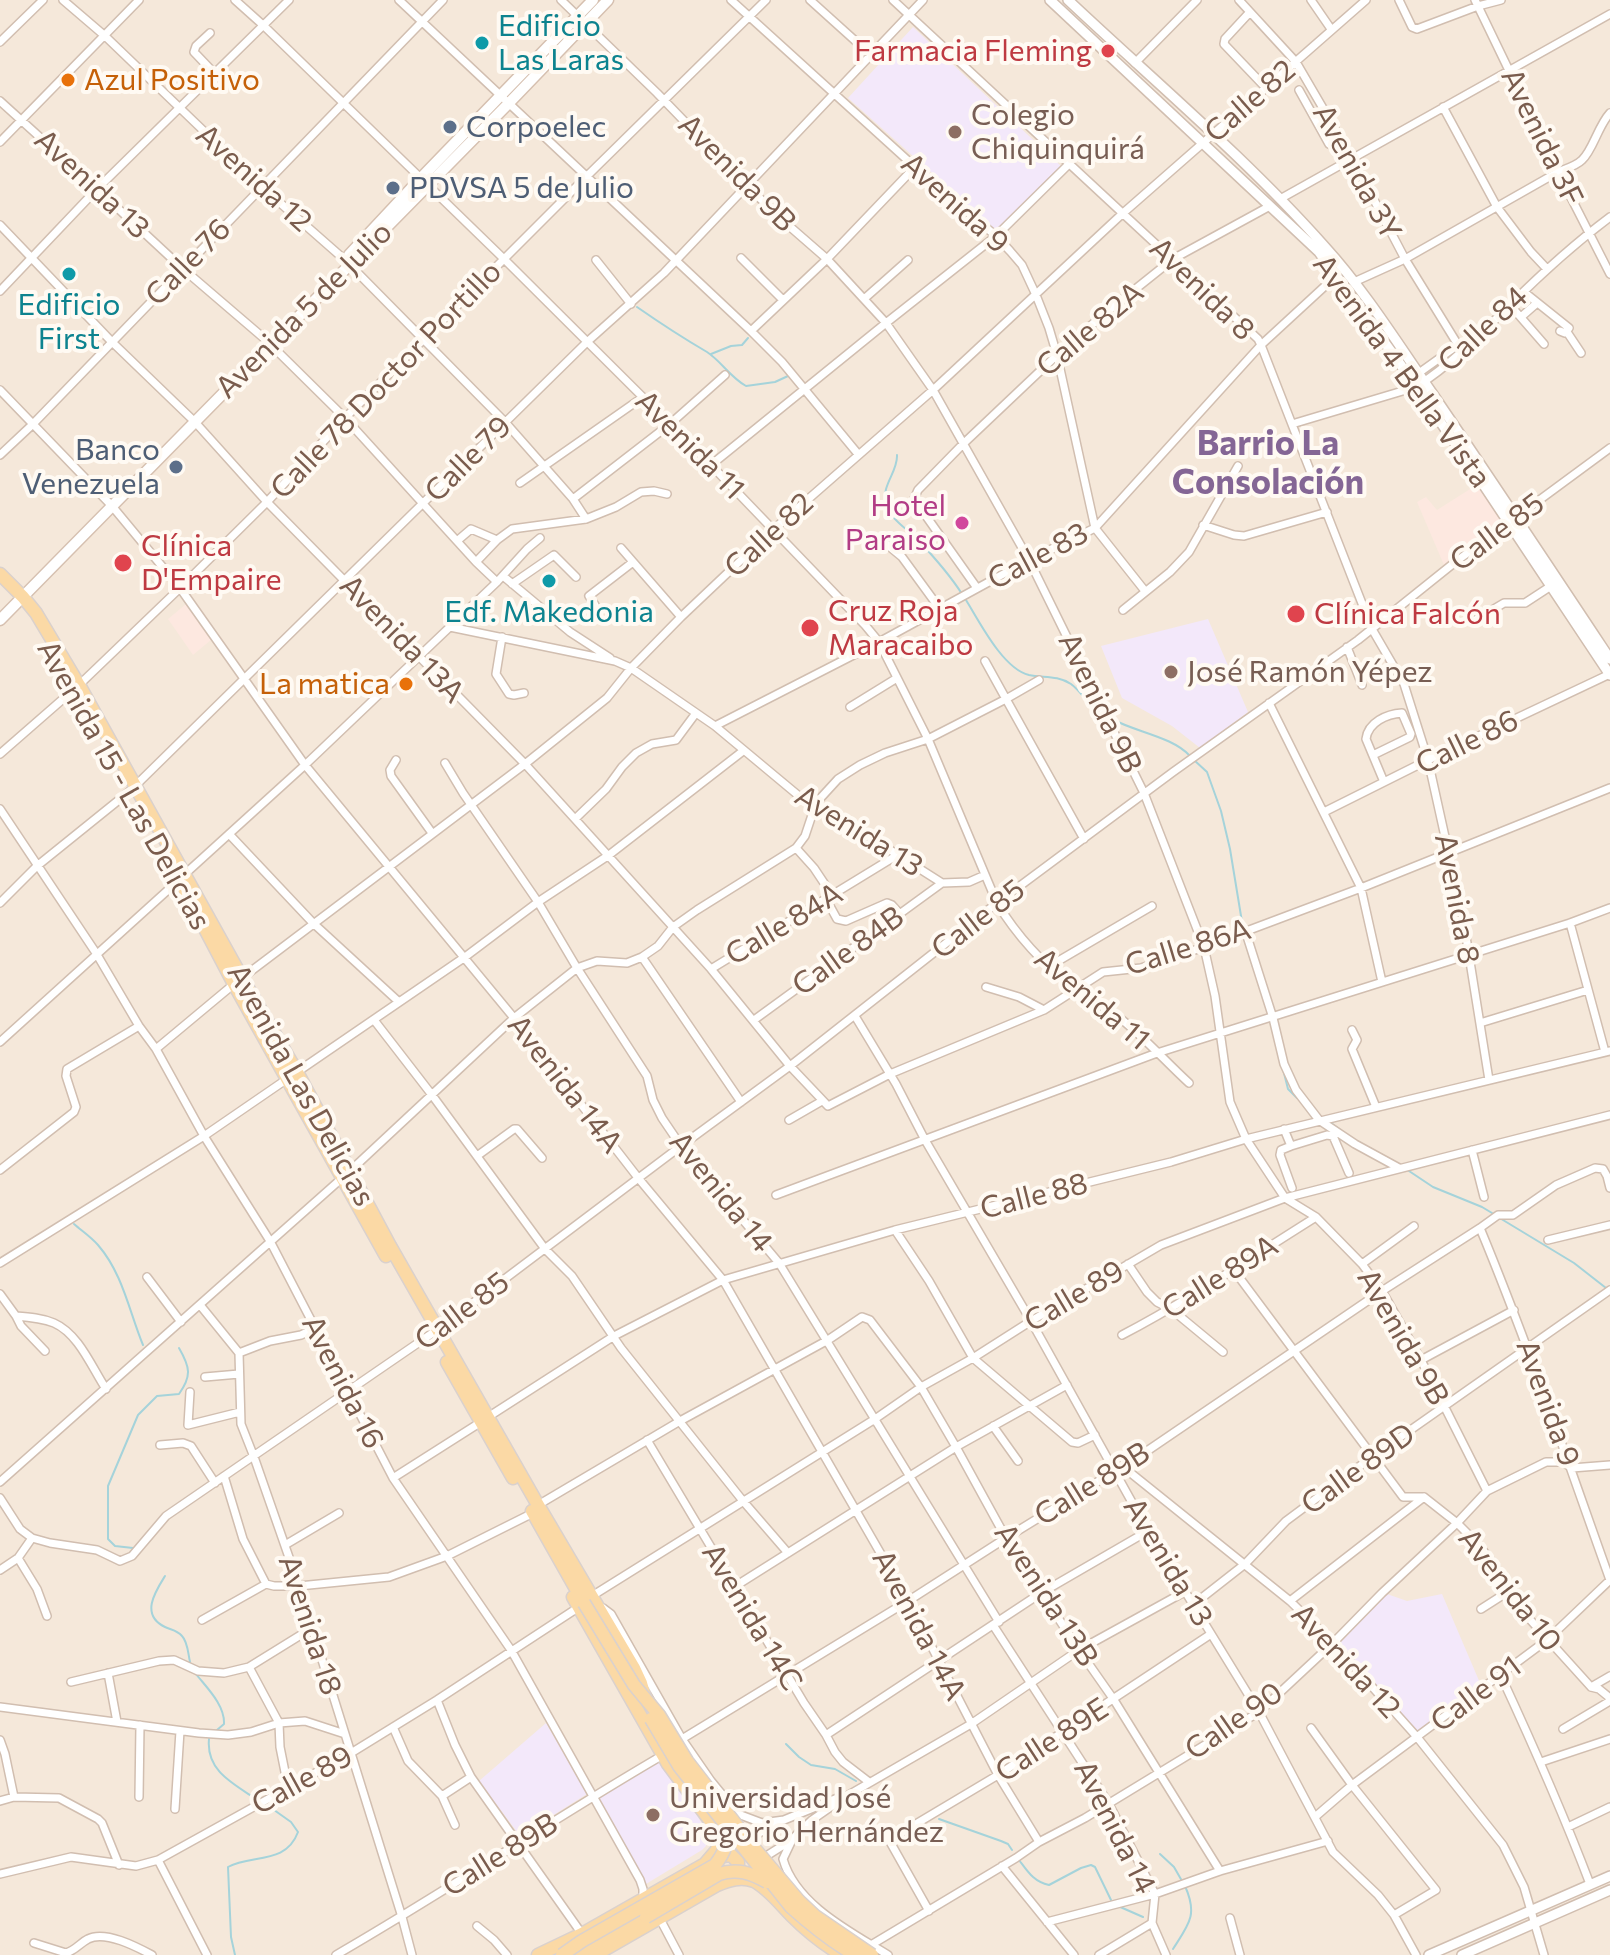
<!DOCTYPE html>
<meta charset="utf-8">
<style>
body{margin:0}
canvas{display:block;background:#fdf6ec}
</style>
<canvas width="1610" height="1955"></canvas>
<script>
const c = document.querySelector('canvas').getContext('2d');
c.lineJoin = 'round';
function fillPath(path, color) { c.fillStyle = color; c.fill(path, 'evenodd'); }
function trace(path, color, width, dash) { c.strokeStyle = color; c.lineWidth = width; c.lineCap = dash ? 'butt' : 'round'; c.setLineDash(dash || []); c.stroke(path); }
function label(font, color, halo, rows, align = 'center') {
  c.font = font + ' Commissioner,sans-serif'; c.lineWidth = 8; c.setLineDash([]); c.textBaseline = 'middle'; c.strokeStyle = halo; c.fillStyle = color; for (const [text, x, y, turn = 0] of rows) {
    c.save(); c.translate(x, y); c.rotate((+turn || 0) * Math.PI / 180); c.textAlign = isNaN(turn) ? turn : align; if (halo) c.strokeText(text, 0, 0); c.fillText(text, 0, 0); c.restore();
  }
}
const residential = new Path2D(`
 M0,0H1610V1955H0Z`);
const commercial = new Path2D(`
 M1478,484L1504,522L1444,565L1417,502L1426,497L1437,510Z
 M186,604L211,640L193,655L168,619Z`);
const education = new Path2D(`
 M913,27L1061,166L999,233L848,98Z
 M1208,619L1248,712L1200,748L1172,726L1122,698L1101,646Z
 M1387,1594L1407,1601L1442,1594L1480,1683L1418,1731L1338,1645Z
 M546,1723L587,1794L520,1836L479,1781Z
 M661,1760L708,1833V1839L706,1846L702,1850L646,1884L598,1797Z`);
const stream = new Path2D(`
 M637,307C660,323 683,338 707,352C722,362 730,377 746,386L775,382L788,376
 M711,354L731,346L742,345L748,338
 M897,455C898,472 881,485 886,503C891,521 907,528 918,540C934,557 950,575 962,594
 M966,600C979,621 1003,669 1029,675C1044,678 1057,675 1071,684C1083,693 1089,707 1102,714
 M1114,720C1136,732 1173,737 1190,756
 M1194,760L1207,772L1221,811L1230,849L1243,928
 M1244,938L1253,967
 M1283,1069L1288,1089L1297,1098
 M1331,1123L1350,1137L1397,1163
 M1406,1169L1433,1187L1482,1207L1492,1213
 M1498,1217L1574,1263L1606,1288
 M74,1224C82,1231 91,1237 98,1245C123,1274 129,1311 143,1345
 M133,1548L115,1546L108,1539V1486L138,1415L157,1396L179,1394C192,1376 190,1367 179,1348
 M165,1576C155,1592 140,1615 165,1627C171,1630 177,1630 182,1636C188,1642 188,1654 190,1662
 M196,1674C207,1688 225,1705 224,1724L217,1730
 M209,1739C206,1769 230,1782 253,1797
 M786,1744L799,1757L811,1765L835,1769L856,1781
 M939,1819L1001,1841L1008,1844L1012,1850
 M1160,1854L1174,1867L1182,1881
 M1019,1860C1028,1872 1034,1882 1049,1885L1081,1868L1091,1865L1095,1867L1111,1900
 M1118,1906L1143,1917
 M1173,1949C1189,1924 1198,1915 1185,1886
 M235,1955L231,1937L228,1867C251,1854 286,1865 298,1832L291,1822L267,1805`);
const minor = new Path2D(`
 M63,0L105,36L262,187L345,260L505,422L573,499
 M235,0L264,26L504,259L711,465L865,625L879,642L928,739L997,903C1017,936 1044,965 1075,989C1090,1000 1107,1008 1121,1019C1145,1038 1166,1062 1189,1083
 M399,0L751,331L782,362L858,454
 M561,0L657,93L748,187L788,225L827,259L886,323L933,390L1029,560L1144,793L1204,947L1215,996L1230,1102L1246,1139L1285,1198L1316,1217L1362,1264L1382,1291L1421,1360L1487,1491
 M731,0L915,167L996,236L1010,251L1022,265L1036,295L1049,328L1057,355L1095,528L1145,591
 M810,0L871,55
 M893,0L1258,339L1261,345L1372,629L1404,684L1428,760L1463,918L1489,1080
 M1239,0L1296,62L1352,158L1405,259L1463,353
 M1311,0L1331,29
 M1399,0L1412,27L1417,29L1478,6L1501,0
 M1475,0L1558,172L1610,274
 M1250,12L1225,39L1224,44L1266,88
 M210,33L196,46L194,52L215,74
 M0,42L43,0
 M1135,63L1197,0
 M1299,90L1329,144L1333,146L1345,145
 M0,101L97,189L182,268L266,340L345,418L476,562
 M1443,107L1497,207L1531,252L1547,269
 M0,142L139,0
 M1280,199L1610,14
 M0,225L111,341L195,422L267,502L525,764L711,969L790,1066L828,1106L890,1074L1044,1010L1103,972L1141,968L1204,947L1361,888L1610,788
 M741,258L783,300
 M596,260L631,304
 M1354,282L1405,259L1558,172C1565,169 1576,166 1582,160C1593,150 1598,126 1610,113
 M0,291L97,189L289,0
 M1524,292L1569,328L1565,333L1560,331
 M864,299L908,260
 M1510,305L1544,344
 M1521,317L1537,303
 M751,331L827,259L915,167
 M1567,332L1581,353
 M1416,375L1458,345
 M0,390L112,506L180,588L305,765L514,1018L639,1179L723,1280L908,1601L998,1775L1039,1842
 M1292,424L1416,387C1452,364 1481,334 1511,304C1542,273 1574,244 1610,217
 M0,455L32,425L443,0
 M711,465L886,323L996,236L1069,164
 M520,483L643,397
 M586,519L573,499L670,424L725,375
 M1203,525L1234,535L1244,536L1327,512
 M457,541L471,529L497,540
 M885,543L902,557L940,609
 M621,548L681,617
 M503,576L570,632L610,658
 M497,582L476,562L497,540L512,529L586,519L616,507L641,492L654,491L667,494
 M512,584L554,555L576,577
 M977,588L914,499L918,490L963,444L1057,355L1103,315L1173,259L1270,206
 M595,605L589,596L633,562
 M1123,610L1170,572L1189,552L1238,466
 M1472,622L1504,603H1525L1551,586
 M450,627L615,661L631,668L715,726L799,796L816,803L942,883L969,882L985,875
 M502,637L496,674L509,694L514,695L524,693
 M1347,647L1362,685
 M985,661L1006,699L1039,680
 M1269,703L1361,888L1382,982
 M850,707L897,678
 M715,726L879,642L1029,560L1095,528L1261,345L1337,275
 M0,754L79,685L180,588L267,502L345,418L586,177L766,0
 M1373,755L1410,737L1411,734L1402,713C1387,714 1368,722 1366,739L1384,782
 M396,760L390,770L391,776L432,833
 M445,763L463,793L538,902L577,968L647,1076L653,1100L662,1118L681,1146L779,1263L999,1622
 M0,809L96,953L139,1026L156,1049L204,1136L270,1241L393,1478L511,1650L640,1880L643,1889V1899
 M1324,812L1428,760L1610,674
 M575,819L606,789L622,767L636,753L652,744L676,740L696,713
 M229,834L313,923L399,1002
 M796,848L814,868L832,895
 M185,874L305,765L497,582L527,549L540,538
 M826,899L837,919L846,921L887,903L892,905L900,914
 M0,903L37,866L130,791L587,342L664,273L923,0
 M1570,923L1605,1052
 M1245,930L1273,1018L1284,1064L1296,1090L1319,1120L1355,1144L1399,1168
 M642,957L741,1102
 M1048,967L1152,906
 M711,969L899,854
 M986,987L1019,997L1044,1010
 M855,1016L896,1084L925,1140L1031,1321L1148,1531L1259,1712L1333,1852L1378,1895L1394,1915L1416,1955
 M374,1020L432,1095L545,1249L572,1276L621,1348L743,1501L788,1553
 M754,1020L942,883
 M1480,1023L1588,990
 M1352,1030L1357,1040L1352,1049L1376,1107
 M0,1042L179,880
 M156,1049L234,984L525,764L607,698L631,668L681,617L774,529L933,390L1122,214L1366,0
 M297,1072L465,957L538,902L609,855L743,751
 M789,1120L822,1101
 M1284,1129L1291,1146L1327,1135L1333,1136L1349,1173
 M1291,1146L1281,1150L1280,1155L1292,1188
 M1472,1150L1484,1197
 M477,1156L514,1129H517L542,1158
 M0,1170L74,1112L76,1107L66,1076L67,1069L139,1026
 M776,1195L1157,1053L1570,923L1610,908
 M1480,1228C1528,1344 1568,1462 1610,1580
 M895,1230L929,1281L973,1358L1072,1442L1078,1443L1095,1435
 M1548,1240L1610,1225
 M0,1263L204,1136L287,1079
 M1128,1264L1147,1292L1157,1302L1171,1309L1223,1352
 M1362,1264L1414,1226
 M1233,1269L1403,1497H1424L1457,1523L1478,1544L1496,1567L1506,1593L1591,1687L1599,1689L1610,1698
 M147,1277L181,1322
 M0,1294L16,1316C29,1317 42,1318 54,1323C79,1334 92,1368 106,1389
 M200,1305L239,1353L241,1424L254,1457L299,1586L402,1917L412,1955
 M16,1316L21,1326L45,1351
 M1122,1335C1189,1300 1252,1257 1316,1217
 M239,1353L270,1341L301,1335L316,1328
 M1421,1360L1514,1310
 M205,1377L239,1374
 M190,1392L188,1425L240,1412
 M488,1417L614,1336L723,1280L895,1230L1171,1162L1246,1139L1610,1051
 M993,1426L1018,1461
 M647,1440L804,1703L826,1735L835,1752L843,1762L869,1782
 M160,1445L183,1443L191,1446L215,1483
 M1122,1466L1290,1601L1333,1643L1417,1737L1503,1845L1524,1887L1544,1955
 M224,1476L243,1539L266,1584L274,1586H299L389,1577L447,1556L533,1513
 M393,1478L481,1422
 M0,1482L350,1171L514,1018L577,968L597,961L627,963L642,957L658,946L673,927L697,910L796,848L805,836L816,803L838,779L860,765L885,753L928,739L1006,699L1084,839
 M0,1498L20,1529L32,1538L50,1543L97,1550L120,1561L132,1556L166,1516L437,1330L681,1146L790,1066L997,903L1173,772L1358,640L1454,563L1610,448
 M538,1505L680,1421L828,1340L862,1317L870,1320L921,1387L956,1447L1006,1538L1079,1650L1114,1700L1220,1871
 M285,1545L339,1513
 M18,1558L37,1589L47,1616
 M0,1570L18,1558L32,1538
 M734,1587L956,1447L1067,1385
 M592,1596L875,1419L921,1387L973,1358L1031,1321L1161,1245L1285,1198L1610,1115
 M1290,1601L1424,1497
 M1194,1604L1245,1564L1286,1521L1372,1457L1610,1290
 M603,1608L611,1614L682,1739L711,1781L738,1814L762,1823L784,1820L840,1797
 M1481,1609L1506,1593
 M202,1620L266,1584
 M993,1625L1109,1804L1155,1894L1152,1923L1166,1955
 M249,1667L279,1723L280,1747L288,1787
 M108,1673L117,1722
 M1501,1676C1533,1745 1563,1813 1590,1884
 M71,1682L159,1661L174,1660L198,1671L224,1673L249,1667L312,1628
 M1591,1687L1610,1676
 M437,1700L455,1745L471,1777L582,1934
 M0,1707L199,1733L228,1735L251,1732L279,1723L305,1721L345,1734
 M393,1727L408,1761L442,1796L455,1825
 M1311,1728L1352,1785L1547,1640L1610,1580
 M1563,1729L1610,1701
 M826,1735L1041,1593L1148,1531
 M682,1739L908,1601L1006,1538L1115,1471L1125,1466L1382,1291L1480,1228L1498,1215H1513L1556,1185L1595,1168L1603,1169L1607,1176L1610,1188
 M0,1740L5,1754L14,1797L59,1798L98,1819L102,1823L119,1865
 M1541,1762L1610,1739
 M442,1796L471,1777
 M139,1797L140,1725
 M0,1801L14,1797
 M175,1809L180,1731
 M1315,1817L1352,1785L1436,1890L1394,1915
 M1568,1827L1610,1807
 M726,1850L779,1823
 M158,1860L207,1955
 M760,1860L790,1841
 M1002,1866L1074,1955
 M0,1874L71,1857L136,1866L158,1860L351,1753L437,1700L579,1607
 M929,1911L889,1840L998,1775L1211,1634
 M1230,1918L1240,1955
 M660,1919L679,1955
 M1047,1922L1155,1894L1220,1871L1328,1841
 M477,1926L494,1940L507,1955
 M34,1943L66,1953C76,1950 80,1943 88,1939C105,1930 137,1947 152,1955
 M871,1945L1016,1858L1039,1842L1085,1818L1259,1712L1333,1643L1382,1593L1457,1523L1487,1491L1546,1462H1563L1572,1468L1610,1465
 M336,1955C447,1891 553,1819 663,1755
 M888,1955C851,1932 796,1905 783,1859L792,1840L798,1833L812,1820L845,1797L971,1724L1079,1650L1186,1591
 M1099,1955L1152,1923`);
const tertiary = new Path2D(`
 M1050,0L1319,252L1411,379L1483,484L1610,675
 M1068,0C1154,81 1246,158 1325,247C1365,291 1398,344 1432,393C1492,481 1551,570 1610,659
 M1429,1955L1610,1876
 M1462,1955L1610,1890`);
const secondary = new Path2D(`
 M349,255L420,179L593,0
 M0,620L508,104L608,0`);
const primary = new Path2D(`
 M0,574L23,597L36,613L79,685L242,978L297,1072L390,1246L538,1505L634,1668L641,1683L646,1701
 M181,883L234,984L386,1256
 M447,1362L513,1478
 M532,1511L584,1603
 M715,1857L731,1855L738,1862V1870L730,1878
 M538,1955L582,1934L705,1864L717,1850L719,1840L717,1830L668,1764L573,1597
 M570,1955L585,1950L646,1917
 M595,1955L717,1885C729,1880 741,1876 754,1881C769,1889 780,1904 792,1916C807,1931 823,1944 842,1955`);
const primaryBridge = new Path2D(`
 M584,1603L634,1685L659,1715L687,1761L755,1849L799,1901L815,1916L872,1955
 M651,1719L679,1766L791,1907C811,1925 831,1941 855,1955
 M646,1917L719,1874C737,1868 751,1873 767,1882
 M562,1955L582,1941L715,1865C725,1852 729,1842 725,1826`);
const markers = [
 [482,43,8,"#0f9aa8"],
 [1108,51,8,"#e0444e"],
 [68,80,8,"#e8710a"],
 [450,127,8,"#5c6f8a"],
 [955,132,8,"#8d6e63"],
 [393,188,8,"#5c6f8a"],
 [69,274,8,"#0f9aa8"],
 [176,467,8,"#5c6f8a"],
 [962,523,8,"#d1479c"],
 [123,563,10,"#e0444e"],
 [549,581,8,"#0f9aa8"],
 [1296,614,10,"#e0444e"],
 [810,628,10,"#e0444e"],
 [1171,672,8,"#8d6e63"],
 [406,684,8,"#e8710a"],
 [653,1815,8,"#8d6e63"]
];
const cultureNames = [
 ["Edificio",498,26,"left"],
 ["Las Laras",498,60,"left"],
 ["Edificio",69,305],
 ["First",69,339],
 ["Edf. Makedonia",549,612]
];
const healthNames = [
 ["Farmacia Fleming",1092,51,"right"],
 ["Clínica",141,546],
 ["D'Empaire",141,580],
 ["Cruz Roja",828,611],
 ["Maracaibo",828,645],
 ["Clínica Falcón",1314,614]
];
const foodNames = [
 ["Azul Positivo",84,80],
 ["La matica",390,684,"right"]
];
const streetNames = [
 ["Calle 82",1250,101,-41],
 ["Avenida 3F",1542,137,64],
 ["Avenida 3Y",1357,172,61],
 ["Avenida 9B",737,173,45],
 ["Avenida 12",254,178,42],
 ["Avenida 13",92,184,43],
 ["Avenida 9",955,203,42],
 ["Calle 76",188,262,-46],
 ["Avenida 8",1202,289,44],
 ["Avenida 5 de Julio",304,310,-45],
 ["Calle 82A",1090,329,-40],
 ["Calle 84",1483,329,-43],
 ["Avenida 4 Bella Vista",1402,371,54],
 ["Calle 78 Doctor Portillo",386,380,-46],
 ["Avenida 11",690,445,45],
 ["Calle 79",468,459,-45],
 ["Calle 85",1497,532,-37],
 ["Calle 82",769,535,-43],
 ["Calle 83",1038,556,-28],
 ["Avenida 13A",402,639,46],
 ["Avenida 9B",1100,703,64],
 ["Calle 86",1467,742,-26],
 ["Avenida 15 - Las Delicias",124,785,61],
 ["Avenida 13",859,831,32],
 ["Avenida 8",1457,899,79],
 ["Calle 85",978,919,-38],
 ["Calle 84A",784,924,-31],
 ["Calle 86A",1188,947,-17],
 ["Calle 84B",848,951,-36],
 ["Avenida 11",1092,999,40],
 ["Avenida 14A",565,1084,52],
 ["Avenida Las Delicias",301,1085,61],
 ["Avenida 14",721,1192,51],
 ["Calle 88",1034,1196,-14],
 ["Calle 89A",1220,1277,-32],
 ["Calle 89",1074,1296,-31],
 ["Calle 85",462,1311,-37],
 ["Avenida 9B",1403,1337,60],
 ["Avenida 16",343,1382,63],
 ["Avenida 9",1548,1403,70],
 ["Calle 89D",1358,1469,-36],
 ["Calle 89B",1092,1484,-32],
 ["Avenida 13",1168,1562,59],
 ["Avenida 10",1510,1590,52],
 ["Avenida 13B",1046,1595,57],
 ["Avenida 14C",752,1617,59],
 ["Avenida 18",310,1625,72],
 ["Avenida 14A",919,1625,62],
 ["Avenida 12",1346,1661,47],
 ["Calle 91",1476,1694,-37],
 ["Calle 90",1234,1721,-35],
 ["Calle 89E",1052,1740,-33],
 ["Calle 89",302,1780,-29],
 ["Avenida 14",1115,1827,63],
 ["Calle 89B",500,1855,-32]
];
const educationNames = [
 ["Colegio",971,115],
 ["Chiquinquirá",971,149],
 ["José Ramón Yépez",1187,672],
 ["Universidad José",669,1798],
 ["Gregorio Hernández",669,1832]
];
const serviceNames = [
 ["Corpoelec",466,127],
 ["PDVSA 5 de Julio",409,188],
 ["Banco",160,450,"right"],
 ["Venezuela",160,484,"right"]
];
const hotelNames = [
 ["Hotel",946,506],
 ["Paraiso",946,540]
];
const quarterNames = [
 ["Barrio La",1268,444],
 ["Consolación",1268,483]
];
fillPath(residential, '#f5e8da');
fillPath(commercial, '#fde8e0');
fillPath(education, '#f3e8fa');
trace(stream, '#a5d3da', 2);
trace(minor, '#d1beb0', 10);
trace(tertiary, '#d1beb0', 12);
trace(secondary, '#d6c0b0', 13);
trace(primary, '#dad1cd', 15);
trace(minor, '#fff', 7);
trace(tertiary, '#fff', 9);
trace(secondary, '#fff', 10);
trace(primary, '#fbd9a5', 12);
trace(primaryBridge, '#dad1cd', 15, []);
trace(primaryBridge, '#fbd9a5', 12);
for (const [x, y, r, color] of markers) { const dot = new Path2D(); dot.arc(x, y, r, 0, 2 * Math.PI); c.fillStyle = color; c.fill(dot); trace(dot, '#fffaf3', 3); }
label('30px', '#0d838f', '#fffaf3', cultureNames);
label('30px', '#be3a42', '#fffaf3', healthNames, 'left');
label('30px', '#c56008', '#fffaf3', foodNames, 'left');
label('30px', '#7a5c4d', '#fffaf3', streetNames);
label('30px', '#785e54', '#fffaf3', educationNames, 'left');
label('30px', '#4e5e75', '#fffaf3', serviceNames, 'left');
label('30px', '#b23c85', '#fffaf3', hotelNames, 'right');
label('bold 34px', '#846695', '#fffaf3', quarterNames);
</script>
